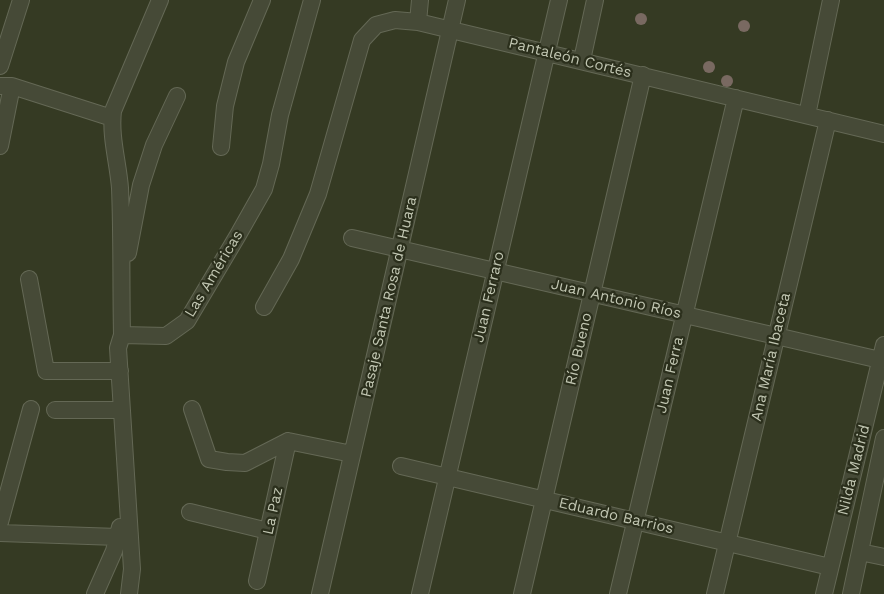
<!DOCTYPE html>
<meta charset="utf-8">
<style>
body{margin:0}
canvas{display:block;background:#353a23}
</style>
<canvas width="884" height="594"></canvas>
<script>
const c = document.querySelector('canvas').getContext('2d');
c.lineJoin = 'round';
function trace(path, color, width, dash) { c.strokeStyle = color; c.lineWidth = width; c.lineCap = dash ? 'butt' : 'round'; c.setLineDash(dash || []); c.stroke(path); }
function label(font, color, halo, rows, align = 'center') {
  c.font = font + ' "Work Sans",sans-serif'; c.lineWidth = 4.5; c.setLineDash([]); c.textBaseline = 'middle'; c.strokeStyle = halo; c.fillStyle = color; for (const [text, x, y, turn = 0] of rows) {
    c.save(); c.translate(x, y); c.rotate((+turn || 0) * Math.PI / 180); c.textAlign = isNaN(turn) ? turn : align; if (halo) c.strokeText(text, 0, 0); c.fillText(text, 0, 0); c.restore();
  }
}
const minor = new Path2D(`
 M418,22L420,0
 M582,60L595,0
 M0,66L21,0
 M0,86H12L112,118
 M807,115L831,0
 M0,146L12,86
 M221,147L225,106L236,62L262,0
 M352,238L880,360
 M128,253L141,185L154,145L177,96
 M29,279L46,371H120
 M264,307L291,259L318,194L362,40L376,25L395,20L418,22L884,134
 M122,335C121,286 122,237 120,188C118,162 110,137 113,111L160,0
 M192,409L209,459L227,462L245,463L288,441L352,454
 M55,410H122
 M401,466L830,567
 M190,512L268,531
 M0,522L31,409
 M0,533L118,537
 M860,552L884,557
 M257,581L288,441
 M95,594L114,551L120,527
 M129,594L132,569L118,348L122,335L166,336L187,321L238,235L264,189L271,164L280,115L312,0
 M320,594L457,0
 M420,594L559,0
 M522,594L643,75
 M618,594L736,98
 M715,594L828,120
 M824,594L884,345
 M851,594L884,438`);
const trees = [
 [641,19],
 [744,26],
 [709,67],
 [727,81]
];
const streetNames = [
 ["Pantaleón Cortés",570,58,14],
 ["Las Américas",214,274,-59],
 ["Pasaje Santa Rosa de Huara",389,297,-77],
 ["Juan Ferraro",489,297,-77],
 ["Juan Antonio Ríos",616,299,13],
 ["Río Bueno",579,349,-77],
 ["Ana María Ibaceta",771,357,-77],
 ["Juan Ferra",670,375,-77],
 ["Nilda Madrid",854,470,-76],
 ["La Paz",273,511,-78],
 ["Eduardo Barrios",616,516,13]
];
trace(minor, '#646855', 18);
trace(minor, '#464a37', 16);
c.fillStyle = '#796961';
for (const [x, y] of trees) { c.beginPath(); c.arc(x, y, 6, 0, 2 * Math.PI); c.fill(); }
label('15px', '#c1c6b2', '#2b2f1c', streetNames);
</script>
